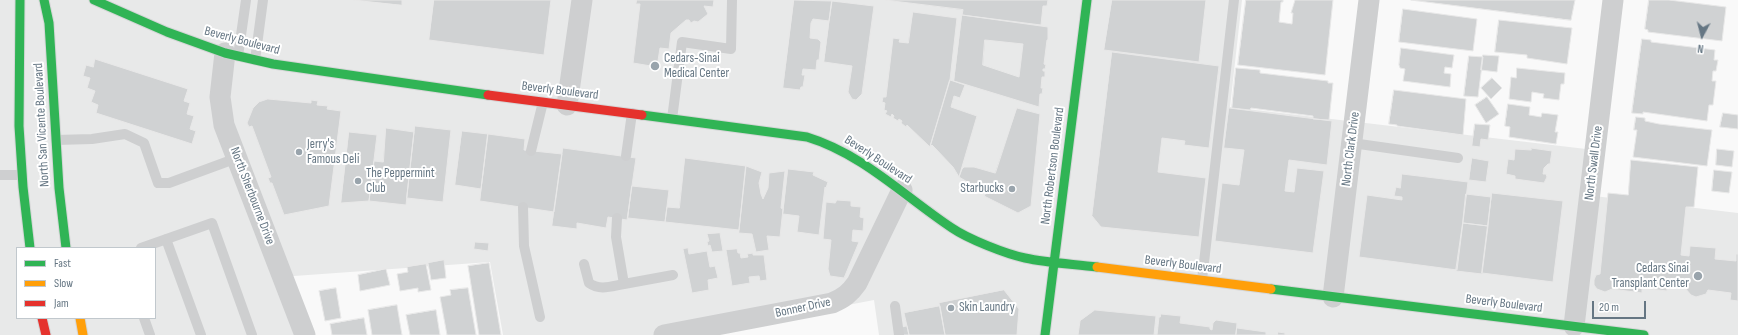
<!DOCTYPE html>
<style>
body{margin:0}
#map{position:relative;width:1738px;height:335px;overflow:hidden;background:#f9f9f9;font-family:"Sofia Sans Condensed",sans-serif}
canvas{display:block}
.legend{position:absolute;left:16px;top:247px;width:140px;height:72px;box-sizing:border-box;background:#fff;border:1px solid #c1c8cd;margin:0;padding:5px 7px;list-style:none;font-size:12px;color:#657683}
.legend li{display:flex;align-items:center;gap:8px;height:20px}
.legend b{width:20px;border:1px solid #c1c8cd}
.north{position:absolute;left:1682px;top:16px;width:40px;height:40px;-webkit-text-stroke:3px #fff;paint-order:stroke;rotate:187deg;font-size:11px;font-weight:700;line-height:16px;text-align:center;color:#657683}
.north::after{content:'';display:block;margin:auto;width:14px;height:18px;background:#657683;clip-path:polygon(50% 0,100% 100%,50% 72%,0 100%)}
.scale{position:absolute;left:1592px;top:301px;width:54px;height:18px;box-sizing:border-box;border:2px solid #657683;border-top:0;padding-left:5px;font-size:12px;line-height:14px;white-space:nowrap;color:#657683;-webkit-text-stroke:3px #fff;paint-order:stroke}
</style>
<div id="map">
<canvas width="1738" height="335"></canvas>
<ul class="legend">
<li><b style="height:5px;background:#30b455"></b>Fast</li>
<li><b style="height:5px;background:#ff9f0a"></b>Slow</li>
<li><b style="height:5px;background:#e5322d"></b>Jam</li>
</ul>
<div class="north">N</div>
<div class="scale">20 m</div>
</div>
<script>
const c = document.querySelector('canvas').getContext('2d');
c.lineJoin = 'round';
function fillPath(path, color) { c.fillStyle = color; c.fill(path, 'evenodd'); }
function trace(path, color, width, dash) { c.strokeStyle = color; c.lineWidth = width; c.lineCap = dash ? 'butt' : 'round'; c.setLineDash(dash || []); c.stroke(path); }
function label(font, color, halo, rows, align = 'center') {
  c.font = font + ' "Sofia Sans Condensed",sans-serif'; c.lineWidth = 4; c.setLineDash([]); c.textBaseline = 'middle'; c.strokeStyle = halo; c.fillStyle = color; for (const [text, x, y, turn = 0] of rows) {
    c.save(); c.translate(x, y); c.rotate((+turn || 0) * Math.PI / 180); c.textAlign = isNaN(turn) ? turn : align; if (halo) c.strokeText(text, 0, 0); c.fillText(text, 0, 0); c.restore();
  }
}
const built = new Path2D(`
 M0,0H1242L1230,107L1603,151L1594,196L1738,213V335H879L874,300L690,335H503L490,262L280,277L300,335H0ZM17,248H155V318H17Z`);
const building = new Path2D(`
 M353,0H402V5Z
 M434,0H551L544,55L429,40Z
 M637,0H714L713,7L704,6L708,14L698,22L694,21L691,23L689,20H686L671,33L669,49L660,48L657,67L633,63L640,4H636Z
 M794,0L832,1L829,21L813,19L811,23L810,38L818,39L821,42L819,60H817L816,70L803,69L802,75H805L803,87H801L800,90L783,88Z
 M885,0H1048L1047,6H1043L1041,25L962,15L963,10Z
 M1112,0H1206L1199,62L1104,50Z
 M1246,0H1283V2H1281L1279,22L1292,24L1293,13H1291L1295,0H1333L1325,75L1238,65Z
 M1411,0H1575L1571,20Z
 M1649,0H1669L1726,7L1722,41L1648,32V30L1645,29Z
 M832,1L874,6L862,94L856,100L852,99L848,92L852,66L824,62Z
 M1403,9L1477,19L1473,51L1399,42Z
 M913,12L957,18L950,80L930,147L907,125L906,127L901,123L902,121L899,119L898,121L893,118L894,116L892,114L891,117L885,114L887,111L884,110L885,103L882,102L883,97H886L893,38L900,39L899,42L908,43Z
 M962,15L1048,27V40H1047L1044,64L1046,65L1045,69H1043V71H1045V77H1042L1041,88H1043L1042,94H1040L1039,107L954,81ZM985,40L1023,44L1019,77L983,65Z
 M1499,20L1572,28L1567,64L1527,58V55L1495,52Z
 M1642,39L1651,40V42L1715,50L1714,60H1718L1716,71H1713L1712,81H1716L1713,105H1709L1707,121L1643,112V114L1632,113Z
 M1401,48L1454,55L1452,68L1445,67L1444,73L1451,74L1450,87L1403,81L1405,69L1400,68L1399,65Z
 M1112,52L1219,66L1209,148L1184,145L1185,141L1162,138L1158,172L1206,178L1199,237L1101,227L1092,216Z
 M1483,55L1499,56L1497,72L1481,70Z
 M1469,56L1483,57L1478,97L1464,96Z
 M95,59L188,89L184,101L190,103L187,114L194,116L190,129L196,131L192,144L96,113L98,105L91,102L95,91L87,88L90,78L83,76L86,65L93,67Z
 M1236,68L1260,70V73L1328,81V83H1333L1329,120L1313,119V116L1251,108L1250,110L1232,108Z
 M1517,68L1565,73L1564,84H1561L1559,100L1543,98L1544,94L1532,92L1531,102L1509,99L1511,77L1516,78Z
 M1492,78L1502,88L1491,99L1481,88Z
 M950,80L965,85L960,98L954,96L951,107L977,116L959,177L953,167L934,147L932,145L930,147Z
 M1394,90L1466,99L1463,135L1397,126V125L1389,124Z
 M1487,97L1499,114L1486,123L1475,105Z
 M268,99L311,103V100L318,101L317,105L328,106L327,109L341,111L329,206L284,215L272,183H270L268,178L271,177L252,126L249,127L247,123L253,108L259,102Z
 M1508,104L1530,107L1529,115L1541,117L1542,113L1558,115L1555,132H1558L1556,144L1509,137L1510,127L1505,126Z
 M1017,108L1040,114L1031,206L1018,213L984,196L986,193L959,177L962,169L964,167H974L995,173Z
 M1229,108L1332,121L1327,165L1289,160L1285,191L1294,192L1297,168L1324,171L1313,253L1215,241L1222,183L1239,185L1244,150L1224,148Z
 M1723,113L1738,115V129L1720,127Z
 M1636,117L1645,118V121L1659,124L1712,130L1707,166L1633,157L1637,130H1634Z
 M1475,124L1490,125L1488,140L1481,139L1480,147L1472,146Z
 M415,126L451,130L443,202L407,198Z
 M386,128L414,132L406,205L369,201L374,161L383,162Z
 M462,131L488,134L481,189L455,185Z
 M349,132L377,135L369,201L341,203Z
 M488,134L525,139L524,150L562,154L554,212L480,201Z
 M563,148L636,158L627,220L608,217L606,228L577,223V229L552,226Z
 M1531,148L1552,151L1550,164H1548L1544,168L1543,174H1546L1547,177L1544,183L1515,179V176L1506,174L1508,159L1514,160L1515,149L1531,150Z
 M1717,149L1734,151L1732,167L1716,165Z
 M685,158L746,166L739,230L665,222L667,207L679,208Z
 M1472,158L1489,161L1486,182L1469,180Z
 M1631,160L1698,167L1694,207H1686L1681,255L1689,256L1690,246L1716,248L1715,259L1736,261V254H1738V301L1730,300L1731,293L1708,290L1706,294L1696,297L1691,295L1685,288L1667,285V291L1642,288V293L1612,289L1605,292L1597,289L1594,285V280L1596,275L1600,274L1608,193L1628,195Z
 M746,166L762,172L759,183L761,194L763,199L768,188L769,173L785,171L781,208L783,209L780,237L767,236L769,250L756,252L752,234L739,233Z
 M788,169L814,172L813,175L828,182L826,188L825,187L819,235L797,232L799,216L783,214Z
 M1714,170L1732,172L1729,193L1712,191Z
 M1402,174L1468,182L1457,270L1359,257L1367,195L1402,200V197L1394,196L1396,187L1400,188Z
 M632,186L669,190L665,222L628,218Z
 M1492,193L1563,201L1553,282L1482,273Z
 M1466,194L1491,197L1488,226L1463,223Z
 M837,200L851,201V206L861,207L860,217L864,218L863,231L853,230L852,241L859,242L844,278L830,276L828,269L831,240L823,239L826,202L835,203Z
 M1463,223L1488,226L1482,274L1456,271Z
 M720,233L723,251L712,252L710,245L708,246L707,242L709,241L707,234Z
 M475,242L489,243L488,251L474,249Z
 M688,248L689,254L707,251L710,267L715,266L718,278L708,280L709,290L692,293L683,249Z
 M737,249L738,253H740L741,258L748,257L747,254L753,253V255H764L767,280L760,281L759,276L749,277L750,283L732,286L726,250Z
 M444,260L446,278L431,280L428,263Z
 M489,263L501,335H479L468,266Z
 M426,264L431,290L418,292V288L400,291L397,274L408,272L407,267Z
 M386,269L390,285L360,291L358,275Z
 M336,288L341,318L325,321L319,291Z
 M468,288L476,335H447L440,297L451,295L450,290Z
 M1004,290L1019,309L1017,335H945L939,303Z
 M397,305L402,335H372L368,310Z
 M940,306L945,335H909L904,313Z
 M436,310L440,335H410L406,315Z
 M1095,310L1156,316L1154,335H1078L1080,321Z
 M1161,314L1181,316L1180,323L1210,327V329L1212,330L1213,323L1216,320L1237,323L1236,335H1157L1159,317H1160Z
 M364,318L367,335H332L330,324Z
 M907,326L909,335H902L900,328Z
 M1237,328L1266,332V335H1236Z
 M1278,332L1285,333V335H1288H1278Z`);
const lane = new Path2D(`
 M238,56L246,0
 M255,60L263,0
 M672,119L682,42L731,49L732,0
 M56,140L92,139L125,134L144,143L158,183H169L237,158
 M1352,143L1458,158
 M531,151L543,102
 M626,156L632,113
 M0,175H22
 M523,207L524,246L540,317
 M617,218L616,237L624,284L673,275
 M166,239L201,335
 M141,248L212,223L252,335
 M584,264L589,283C600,291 612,286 624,284
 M1202,280L1234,0
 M895,306L899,335
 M144,318L150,335`);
const street = new Path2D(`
 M225,53L220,97L224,125L305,335
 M567,105L582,0
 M1333,297L1369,0
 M1574,326L1613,0
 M664,335L832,303C844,298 850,293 857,283L902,190`);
const fast = new Path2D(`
 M20,0L19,126L23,187L30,248
 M44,0L49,23L59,188L66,248
 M94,0L167,32L225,53L273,64L488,95
 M642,115L807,137C863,154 905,197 952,228C968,239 1006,254 1025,258C1048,263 1073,264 1097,267
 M1271,289L1644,335
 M1045,335L1087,0`);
const slow = new Path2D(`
 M1097,267L1271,289
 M80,318L83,335`);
const jam = new Path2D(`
 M488,95L642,115
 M42,318L46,335`);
const markers = [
 [655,66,5,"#99a4ac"],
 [299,152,4,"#99a4ac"],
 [358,181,4,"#99a4ac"],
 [1012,189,4,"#99a4ac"],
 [1698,276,5,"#99a4ac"],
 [951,308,4,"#99a4ac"]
];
const streetNames = [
 ["Beverly Boulevard",242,41,15],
 ["Beverly Boulevard",560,91,7],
 ["North San Vicente Boulevard",42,125,-93],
 ["North Clark Drive",1351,149,-83],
 ["Beverly Boulevard",878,160,33],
 ["North Swall Drive",1594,163,-83],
 ["North Robertson Boulevard",1053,166,-83],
 ["North Sherbourne Drive",252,196,69],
 ["Beverly Boulevard",1183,265,7],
 ["Beverly Boulevard",1504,304,7],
 ["Bonner Drive",803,308,-12]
];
const poiNames = [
 ["Cedars-Sinai",664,59],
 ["Medical Center",664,74],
 ["Jerry's",307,145],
 ["Famous Deli",307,160],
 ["The Peppermint",366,174],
 ["Club",366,189],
 ["Starbucks",1004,189,"right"],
 ["Cedars Sinai",1689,269,"right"],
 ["Transplant Center",1689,284,"right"],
 ["Skin Laundry",959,308]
];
fillPath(built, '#e8e9e9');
fillPath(building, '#d0d2d3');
trace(building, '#e8e8e8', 1);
trace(fast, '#d5d6d7', 11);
trace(slow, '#d5d6d7', 11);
trace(jam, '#d5d6d7', 11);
trace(lane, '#cecfd0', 10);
trace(street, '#cecfd0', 21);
trace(fast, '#30b455', 9);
trace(slow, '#ff9f0a', 9);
trace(jam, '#e5322d', 9);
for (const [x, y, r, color] of markers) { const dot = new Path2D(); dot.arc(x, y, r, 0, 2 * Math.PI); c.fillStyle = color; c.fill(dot); trace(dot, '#fff', 1.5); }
label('13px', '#657683', '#fff', streetNames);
label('13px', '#657683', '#fff', poiNames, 'left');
</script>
